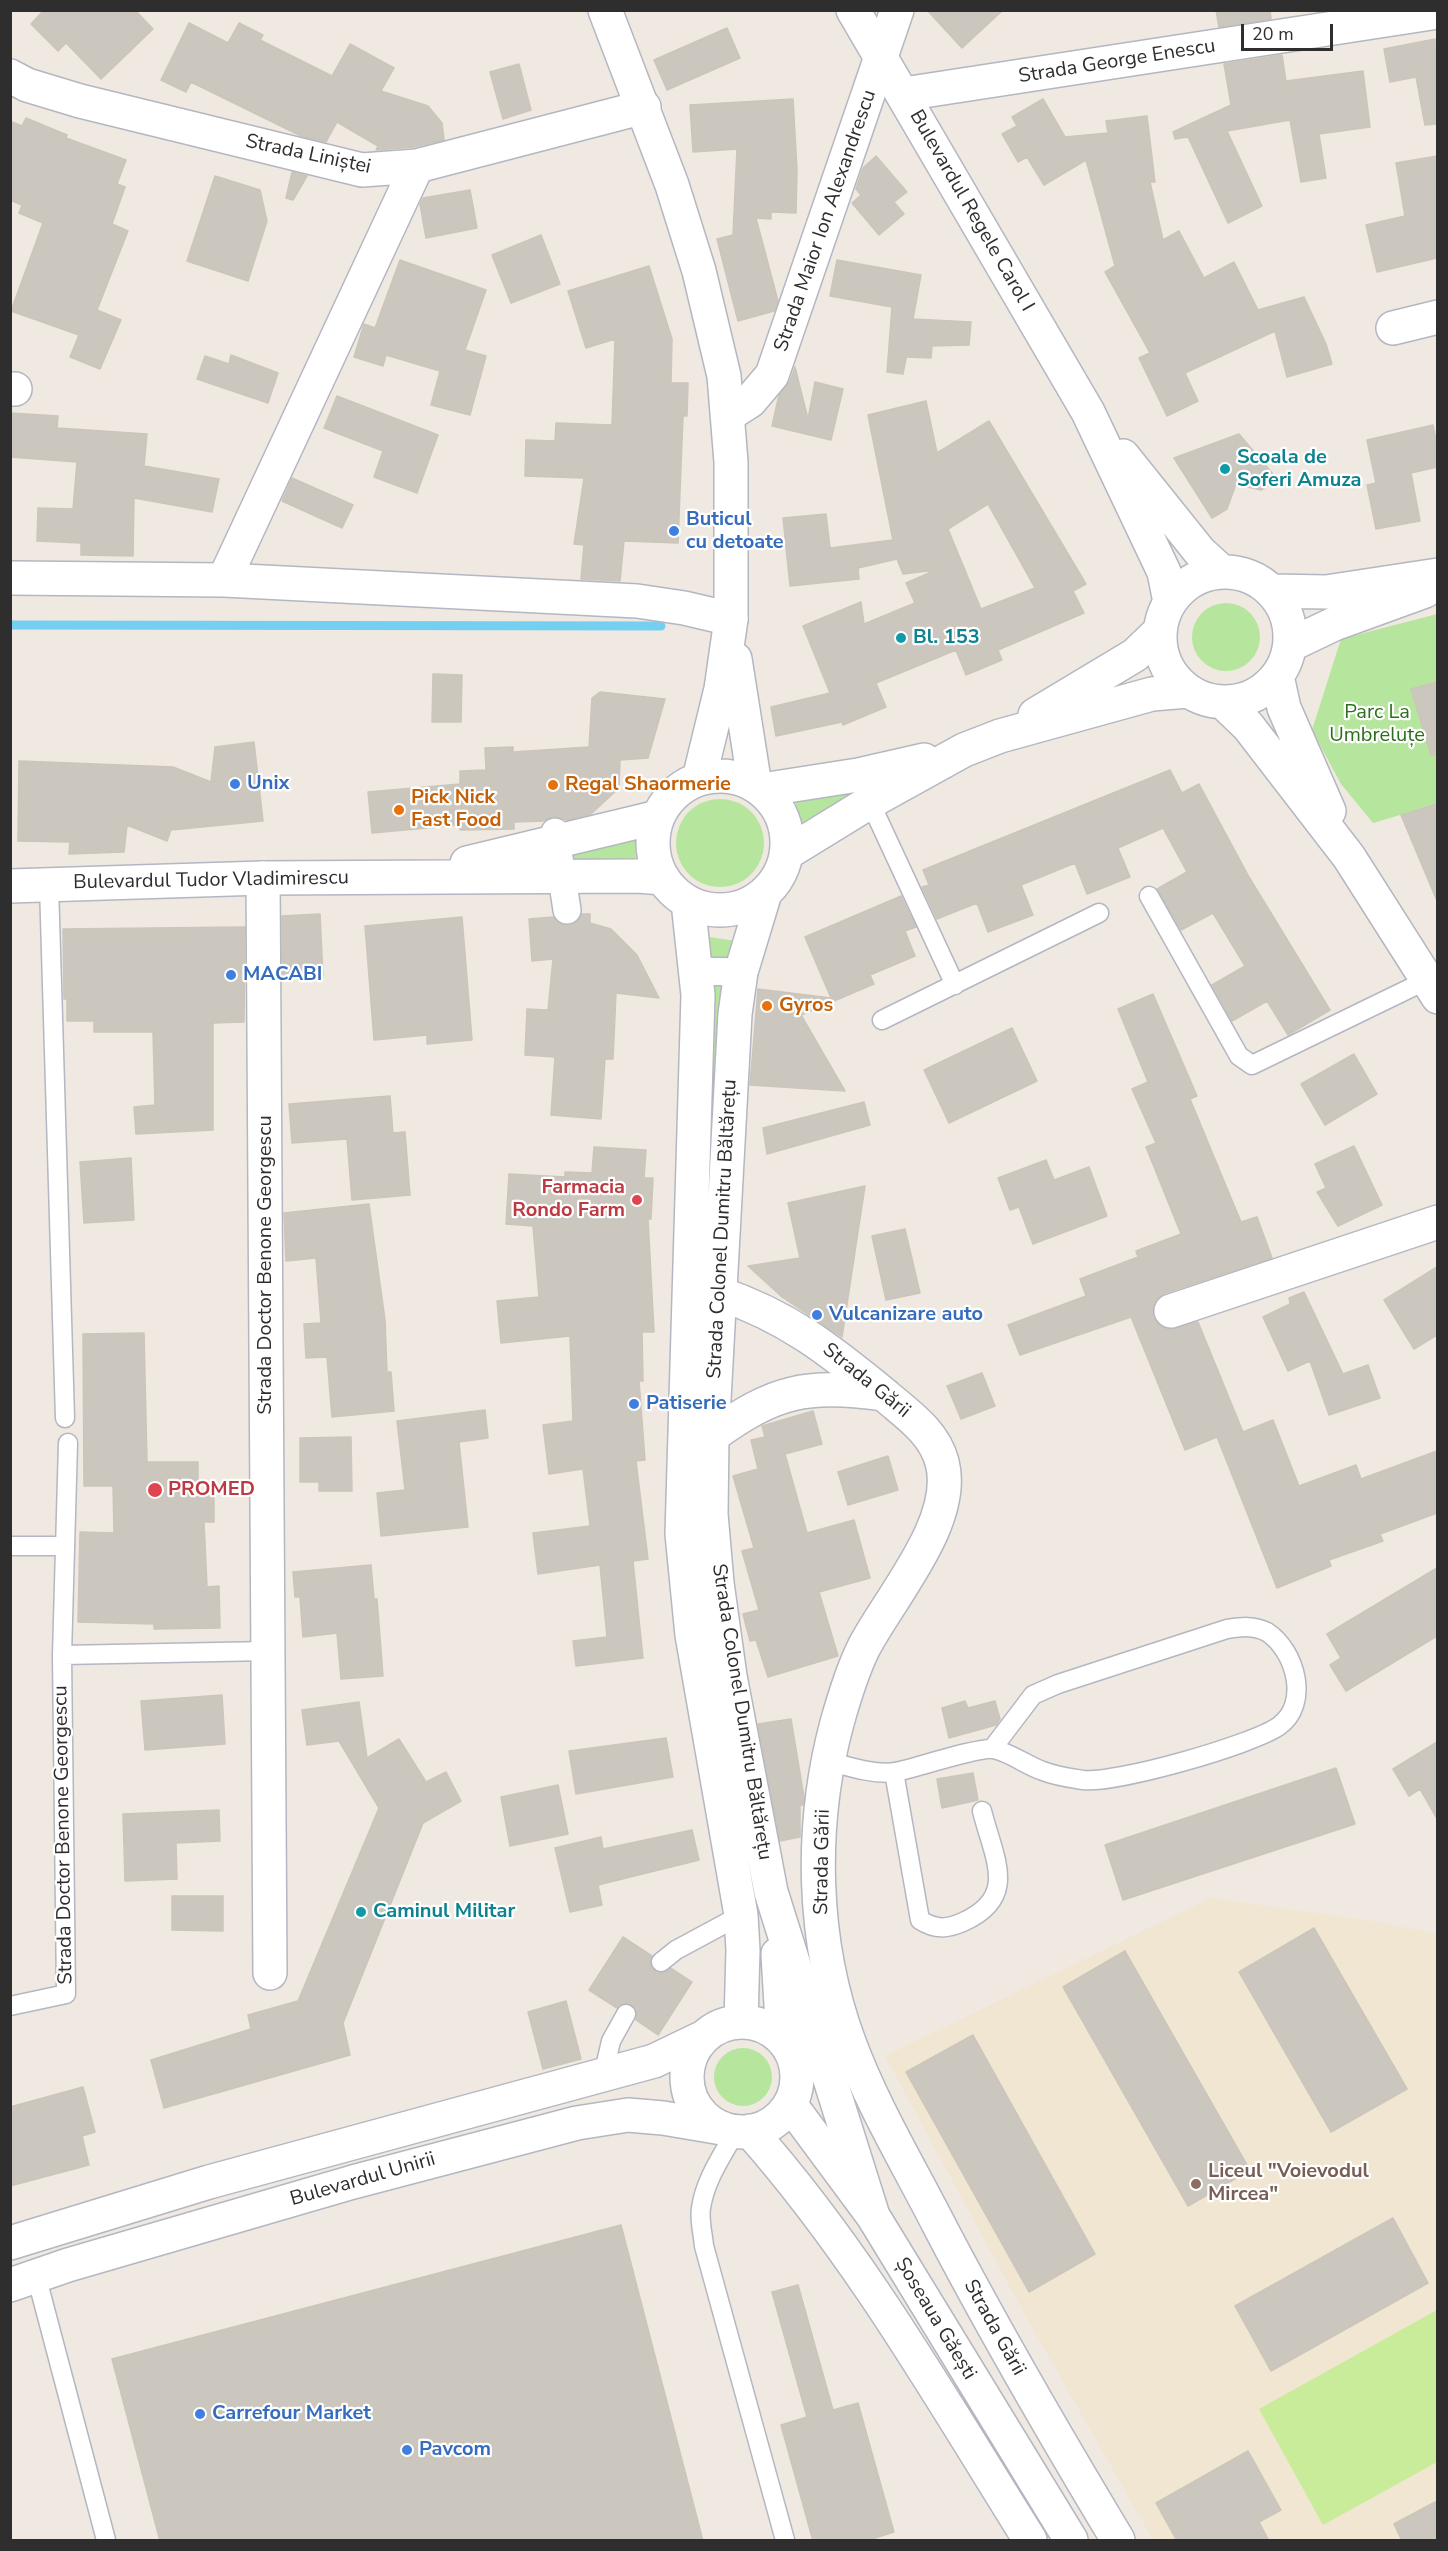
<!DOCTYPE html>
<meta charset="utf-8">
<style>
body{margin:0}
#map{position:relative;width:1448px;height:2551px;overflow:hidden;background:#efe9e1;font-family:"Nunito Sans",sans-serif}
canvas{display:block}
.frame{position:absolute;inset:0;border:12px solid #2e2e2e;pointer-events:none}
.scale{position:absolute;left:1241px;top:24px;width:92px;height:27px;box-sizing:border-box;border:3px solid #2e2e2e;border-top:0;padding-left:8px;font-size:18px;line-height:21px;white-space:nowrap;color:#2e2e2e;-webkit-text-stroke:4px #fff;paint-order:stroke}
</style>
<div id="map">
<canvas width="1448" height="2551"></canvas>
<div class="frame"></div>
<div class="scale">20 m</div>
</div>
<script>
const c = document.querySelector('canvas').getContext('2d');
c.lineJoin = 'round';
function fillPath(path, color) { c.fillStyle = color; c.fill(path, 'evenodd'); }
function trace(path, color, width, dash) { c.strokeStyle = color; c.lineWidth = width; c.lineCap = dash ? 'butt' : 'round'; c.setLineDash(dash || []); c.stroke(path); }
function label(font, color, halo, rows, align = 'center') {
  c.font = font + ' "Nunito Sans",sans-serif'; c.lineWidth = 4.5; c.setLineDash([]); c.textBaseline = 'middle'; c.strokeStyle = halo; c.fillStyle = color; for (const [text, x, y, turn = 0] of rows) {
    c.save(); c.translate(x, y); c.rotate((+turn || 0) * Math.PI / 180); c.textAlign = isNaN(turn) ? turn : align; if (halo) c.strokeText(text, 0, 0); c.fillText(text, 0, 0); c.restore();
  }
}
const education = new Path2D(`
 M1211,1898L1379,1922L1437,1934V2540H1153L1024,2313L885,2056Z`);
const green = new Path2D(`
 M1192 637a34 34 0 1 1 68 0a34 34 0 1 1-68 0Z
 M1437,614V804L1373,823L1341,784L1312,730L1341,639Z
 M920,767L805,831L794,799Z
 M676 843a44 44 0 1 1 88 0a44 44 0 1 1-88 0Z
 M635,833L636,866L461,870Z
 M703,936L736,941L709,1143Z
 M714 2077a29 29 0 1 1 58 0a29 29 0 1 1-58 0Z`);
const pitch = new Path2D(`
 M1437,2310V2462L1323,2525L1259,2409Z`);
const stream = new Path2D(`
 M10,625L661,626`);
const building = new Path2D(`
 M44,10H135L153,29L101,79L66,43L58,51L31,24Z
 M927,10H1003L962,48Z
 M1216,10H1270L1271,19L1219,27Z
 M189,23L228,43L239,23L263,35L260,40L332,76L350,44L394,68L381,91L428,106L442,123L444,140L414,147L376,150L378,146L337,122L326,142L301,136L191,82L186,92L161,80Z
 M727,28L740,58L667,90L654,60Z
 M1435,39L1437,124L1425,125L1416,77L1390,82L1384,49Z
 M1282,55L1286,81L1363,71L1370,127L1319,134L1326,178L1301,182L1290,120L1227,131L1262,206L1228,223L1188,137L1175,139L1173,132L1231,105L1224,64Z
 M519,64L531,110L503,119L490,72Z
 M793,99L797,170L796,213L771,212V219L756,218L778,301L774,311L738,321L717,239L733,235L737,149L693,152L690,105Z
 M1043,99L1065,137L1108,133L1106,121L1147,116L1155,182H1150L1163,240L1179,231L1204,278L1234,262L1258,310L1304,297L1326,344L1332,364L1287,377L1275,331L1185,373L1198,401L1167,416L1139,358L1150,353L1105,272L1115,266L1086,160L1044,185L1027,157L1018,162L1002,134L1017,126L1012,117Z
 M26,118L67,135L66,138L126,160L117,184L125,187L112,224L128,231L97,310L121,320L100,369L70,357L79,335L11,311L43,223L19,213L22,205L10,200V121L22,126Z
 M876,156L907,192L894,202L904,214L879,235L852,203L861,195L856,189L863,168Z
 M1437,156V258L1377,272L1366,225L1405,216L1396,163Z
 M292,172L307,176L293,200L286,198Z
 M215,176L260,190L267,221L248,281L187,261Z
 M470,190L477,228L426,238L420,204L423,198Z
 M541,235L560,284L511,303L492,255Z
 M400,260L486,290L465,350L486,356L470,415L431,405L440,371L386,355L383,366L354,357L364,324L375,328Z
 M837,260L921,275L913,319L971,322L969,345L932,346L931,358L907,357V353L903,374L887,372L892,307L830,296Z
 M649,266L672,339L671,383H688L687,416H683L678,543L624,541L620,581L581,579L584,545L574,544L584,478L525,476L526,440L555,441L556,423L612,425L615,339L586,348L568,291Z
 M231,355L278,373L268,403L197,379L205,356L229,364Z
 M795,367L808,419L815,382L843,389L831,440L772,426L779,395L790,381Z
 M337,396L438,435L417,493L374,477L383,451L324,428Z
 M926,401L937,453L989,421L1086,584L1073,591L1084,613L998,650L1002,660L966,675L956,650L876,683L886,707L843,725L842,722L776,736L771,707L830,693L803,626L861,602L864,624L915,603L906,583L936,570L903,574L897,559L858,568L859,579L790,586L783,518L826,514L830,548L893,540L868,415ZM988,504L1035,588L981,609L948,529Z
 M10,413L58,416L57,428L147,434L144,466L219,479L212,512L134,498L133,556L81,555V543L37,541L38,508L73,509L77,462L10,457Z
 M1433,425L1437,445V467L1411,473L1420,521L1376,529L1367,485L1376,483L1367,440Z
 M1239,434L1278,480L1261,490L1236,484L1227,509L1212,518L1174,458Z
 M292,478L353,505L342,528L282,501Z
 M433,674L462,675L461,722H432Z
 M1437,682V754L1431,755L1411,689Z
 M600,692L665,699L648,758L620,760L619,788L591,814L567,820L553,816L544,821L514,822V829L460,830V825L372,833L368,792L460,784V771L486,770L485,748L513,747V752L589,747L592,698Z
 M254,742L263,821L171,830L167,841L127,825L124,852L69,854L70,842L18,841L19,761L173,767L211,782L215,747Z
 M1170,770L1182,793L1199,784L1249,877L1330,1010L1288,1035L1267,1001L1232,1021L1212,985L1245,966L1213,913L1181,930L1157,889L1187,872L1163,828L1118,848L1130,877L1087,894L1075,863L1021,885L1033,915L988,932L977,903L937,919L922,887L929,885L923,870Z
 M1437,804V901L1401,815Z
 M901,896L916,927L905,931L915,956L870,975L874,984L801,1015L845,1091L750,1085L758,989L831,998L805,937Z
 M320,914L323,976L282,979V916Z
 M582,914H590V923L611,929L637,955L659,998L616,993L613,1059H605L601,1119L551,1115L555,1057L525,1055L527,1009L548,1010L553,959L532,961L529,919L553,917L561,924L569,926L577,922Z
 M462,917L472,1040L427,1044V1035L374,1040L365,926Z
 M245,927L244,1022L213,1023V1130L136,1134L134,1107L155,1105L153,1032H94V1021H67V999H64L63,929Z
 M1153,994L1197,1096L1190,1099L1241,1222L1257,1217L1272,1258L1165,1293L1157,1299L1153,1307V1317L1159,1325L1168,1329L1198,1322L1243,1432L1273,1420L1299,1486L1356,1465L1361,1479L1437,1451V1513L1380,1534L1383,1541L1329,1560L1331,1566L1277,1588L1217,1437L1185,1450L1131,1317L1020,1355L1008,1325L1086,1296L1080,1279L1138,1257L1136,1251L1181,1234L1146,1147L1156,1143L1132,1089L1148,1082L1118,1009Z
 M1012,1028L1037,1081L949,1123L924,1070Z
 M1354,1054L1377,1094L1325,1125L1301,1084Z
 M390,1096L393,1133L405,1132L410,1195L352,1200L347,1139L292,1143L289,1104Z
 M864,1102L870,1125L767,1154L763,1128Z
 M1354,1146L1382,1205L1338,1226L1317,1192L1326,1188L1315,1164Z
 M594,1147L646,1150L644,1178H653L651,1219H648L654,1332H642L643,1381H639L645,1460L636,1461L648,1559L633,1561L643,1658L576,1666L573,1641L607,1637L600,1565L538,1574L533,1533L590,1526L583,1469L549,1474L543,1425L573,1421L570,1336L501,1343L497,1301L539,1297L533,1226L506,1224L509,1174L565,1177V1172L592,1173Z
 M131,1158L134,1220L84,1223L80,1162Z
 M1046,1160L1054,1180L1089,1167L1107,1216L1033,1244L1019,1207L1010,1210L998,1178Z
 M865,1186L842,1337L782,1297L748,1266L800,1258L788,1203Z
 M369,1204L385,1320L387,1372H391L394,1411L332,1417L327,1357L306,1358L304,1324L321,1323L316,1258L286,1261L284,1213Z
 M905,1229L920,1293L886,1300L872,1236Z
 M1437,1267V1335L1414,1349L1384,1300Z
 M1304,1292L1343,1374L1368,1365L1380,1398L1329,1415L1310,1361L1288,1371L1263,1317L1290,1304L1289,1298Z
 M144,1333L147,1462H198V1495L214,1494V1522H204L207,1587L219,1586L220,1628L154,1629V1624L78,1622L80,1532L114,1533L113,1486H84L83,1334Z
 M982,1373L995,1406L961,1419L947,1386Z
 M485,1410L488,1438L459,1442L468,1527L381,1536L377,1493L405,1490L397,1421Z
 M813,1411L822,1444L785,1454L807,1533L854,1520L870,1578L819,1592L838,1656L768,1677L756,1640L750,1641L743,1614L759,1610L742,1551L754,1548L733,1476L758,1469L751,1440L765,1437L762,1426Z
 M351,1437L352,1491H319V1482H300V1438Z
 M888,1456L898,1490L848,1505L838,1472Z
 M371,1565L374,1599H377L383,1676L341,1679L337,1633L303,1637L300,1597H295L293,1572Z
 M1437,1568V1636L1346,1691L1330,1665L1341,1658L1327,1634Z
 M222,1695L225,1744L145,1750L141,1701Z
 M965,1701L968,1708L995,1701L1000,1719L996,1725L949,1738L942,1708Z
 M359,1702L367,1758L399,1739L426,1782L446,1772L461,1801L423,1823L343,2023L350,2055L164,2108L151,2060L251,2029L248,2015L298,2001L379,1808L339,1741L307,1745L302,1710Z
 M791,1719L804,1797L803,1805H800V1837L780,1841L758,1724Z
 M666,1738L673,1777L576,1794L569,1751Z
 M1437,1742V1819L1420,1789L1409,1796L1393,1769Z
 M1336,1768L1355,1824L1123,1900L1105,1845Z
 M973,1773L978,1800L942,1808L937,1779Z
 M558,1785L568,1834L510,1846L501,1797Z
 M219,1810L220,1841L176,1843L177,1879L125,1881L123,1814Z
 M692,1830L699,1860L598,1885L602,1905L570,1912L555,1848L601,1837L603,1849Z
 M172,1896H223V1931L172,1930Z
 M1314,1928L1407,2089L1331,2132L1239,1972Z
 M623,1937L652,1956L650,1964L656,1972L663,1973L671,1968L692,1982L658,2035L636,2020L637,2013L632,2005L625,2003L617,2008L589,1990Z
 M1125,1951L1250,2170L1188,2206L1063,1987Z
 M566,2001L581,2059L543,2069L528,2012Z
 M973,2035L1095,2254L1029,2292L906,2072Z
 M83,2087L95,2132L82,2136L89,2165L10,2186V2107Z
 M1393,2218L1428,2283L1271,2371L1235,2306Z
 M621,2225L703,2541H160L112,2359Z
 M798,2285L833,2410L858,2403L894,2532L866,2541H813L781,2425L807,2417L772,2292Z
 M1248,2451L1281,2510L1259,2522L1269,2541H1177L1156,2503Z
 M1437,2501V2541H1402L1394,2524Z`);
const service = new Path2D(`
 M870,802L955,985
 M49,885L65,1418
 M1149,896L1239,1056L1252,1065L1427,980
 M882,1020L1099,913
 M10,1546H65
 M62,1655L269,1651
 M829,1761C850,1767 874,1775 896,1772C915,1768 979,1747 993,1749C1010,1752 1027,1766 1043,1771C1055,1776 1070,1778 1083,1780C1115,1784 1252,1745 1279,1726C1310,1704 1296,1651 1267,1632C1254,1625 1241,1627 1227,1629L1058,1684L1033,1695L992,1749
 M894,1772L920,1920C936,1930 947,1929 963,1922C1019,1897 994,1859 982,1811
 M661,1962L676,1950L741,1915
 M10,2006L66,1994L62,1655L68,1443
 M603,2076L611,2041L626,2014
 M736,2131C722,2156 705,2180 701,2208C699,2220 703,2234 704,2246L785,2540
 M36,2275L106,2540`);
const pedestrian = new Path2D(`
 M555,832L567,910
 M695,971L741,972`);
const minor = new Path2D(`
 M10,76L27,85L80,101L362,170L417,166L644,107
 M904,94L1438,12
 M1393,328L1438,317
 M10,389H15
 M728,415L750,401L772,375L897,10
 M10,578L224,580L637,601L684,608L731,619
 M224,580L417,166
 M263,878L270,1973
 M718,1293C787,1316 830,1350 886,1396C908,1415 934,1432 942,1462C958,1521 890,1597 864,1647C852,1671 844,1698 837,1723C809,1827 812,1942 849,2042C873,2107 909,2166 940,2227C996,2334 1056,2437 1118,2540
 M1171,1311L1438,1222`);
const secondary = new Path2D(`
 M605,10L672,185L699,271L724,376L731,462V619L721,689L699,779
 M853,10L1088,412L1164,572L1170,602
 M1123,456L1200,552L1222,572
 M1160 637a65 65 0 1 1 130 0a65 65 0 1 1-130 0Z
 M1272,591L1326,592L1438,575
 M1290,645L1334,624L1425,591
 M735,659L755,786
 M1277,676L1284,708L1329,811
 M1223,702L1248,726L1349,857L1438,997
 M1035,715L1135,655L1160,631
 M653 843a67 67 0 1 1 134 0a67 67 0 1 1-134 0Z
 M762,790L858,775L924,760
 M787,853L870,802L964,750L1000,736L1152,694L1188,691
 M467,863L658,817
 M10,886L263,878L637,876L663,878
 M765,893L741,972L735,1014L712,1436L711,1514L717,1583L730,1676L771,1892L873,2216
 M688,902L698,995L682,1534L692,1635L741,1915L743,1950L741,2022
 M712,1436C775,1390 806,1384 883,1394
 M778,1954L783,2039
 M687 2077a55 55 0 1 1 110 0a55 55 0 1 1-110 0Z
 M790,2104L873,2216L1071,2540
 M750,2131C860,2255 942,2400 1030,2540
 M10,2243L209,2182L654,2061L704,2037
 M10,2285L68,2265L353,2182L577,2123L628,2115L663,2118L722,2128`);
const markers = [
 [1225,469,6,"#0f9aa8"],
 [674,531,6,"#3f7fe0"],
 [901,638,6,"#0f9aa8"],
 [235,784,6,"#3f7fe0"],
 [553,785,6,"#e8710a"],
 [399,810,6,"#e8710a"],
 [231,975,6,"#3f7fe0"],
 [767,1006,6,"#e8710a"],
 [637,1200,6,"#e0444e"],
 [817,1315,6,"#3f7fe0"],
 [634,1404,6,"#3f7fe0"],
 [155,1490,8,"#e0444e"],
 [361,1912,6,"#0f9aa8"],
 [1196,2184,6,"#8d6e63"],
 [200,2414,6,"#3f7fe0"],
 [407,2450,6,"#3f7fe0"]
];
const streetNames = [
 ["Strada George Enescu",1117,62,-9],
 ["Strada Liniștei",308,155,12],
 ["Bulevardul Regele Carol I",971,211,60],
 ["Strada Maior Ion Alexandrescu",826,221,-71],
 ["Bulevardul Tudor Vladimirescu",211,881,-1],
 ["Strada Colonel Dumitru Băltărețu",723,1229,-87],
 ["Strada Doctor Benone Georgescu",266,1265,-90],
 ["Strada Gării",866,1381,39],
 ["Strada Colonel Dumitru Băltărețu",741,1712,81],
 ["Strada Doctor Benone Georgescu",64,1835,-91],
 ["Strada Gării",823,1862,-89],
 ["Bulevardul Unirii",363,2180,-16],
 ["Șoseaua Găești",935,2319,59],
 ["Strada Gării",994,2328,61]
];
const cultureNames = [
 ["Scoala de",1237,458],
 ["Soferi Amuza",1237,481],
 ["Bl. 153",913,638],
 ["Caminul Militar",373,1912]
];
const shopNames = [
 ["Buticul",686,520],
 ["cu detoate",686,543],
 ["Unix",247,784],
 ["MACABI",243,975],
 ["Vulcanizare auto",829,1315],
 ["Patiserie",646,1404],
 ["Carrefour Market",212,2414],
 ["Pavcom",419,2450]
];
const parkNames = [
 ["Parc La",1377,713],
 ["Umbreluțe",1377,736]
];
const foodNames = [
 ["Regal Shaormerie",565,785],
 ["Pick Nick",411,798],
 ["Fast Food",411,821],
 ["Gyros",779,1006]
];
const healthNames = [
 ["Farmacia",625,1188],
 ["Rondo Farm",625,1211],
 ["PROMED",168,1490,"left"]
];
const educationNames = [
 ["Liceul \"Voievodul",1208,2172],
 ["Mircea\"",1208,2195]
];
fillPath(education, '#f0e6d1');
fillPath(green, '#b6e59e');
fillPath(pitch, '#c9ec9a');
trace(stream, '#75cff0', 9);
fillPath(building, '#cbc7bf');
trace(building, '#cbc5ba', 1.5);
trace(service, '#b4b7c1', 21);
trace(pedestrian, '#b4b7c1', 30);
trace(minor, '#b4b7c1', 36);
trace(secondary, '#b4b7c1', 36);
trace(service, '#fff', 18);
trace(pedestrian, '#fff', 27);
trace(minor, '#fff', 33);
trace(secondary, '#fff', 33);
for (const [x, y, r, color] of markers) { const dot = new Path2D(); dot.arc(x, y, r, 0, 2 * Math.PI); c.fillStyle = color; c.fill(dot); trace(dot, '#fff', 2); }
label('20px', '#2e2e2e', '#fff', streetNames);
label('bold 20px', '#0d838f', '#fff', cultureNames, 'left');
label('bold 20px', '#366cbe', '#fff', shopNames, 'left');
label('20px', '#2c6e1b', '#fff', parkNames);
label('bold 20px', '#c56008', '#fff', foodNames, 'left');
label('bold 20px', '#be3a42', '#fff', healthNames, 'right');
label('bold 20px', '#785e54', '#fff', educationNames, 'left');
</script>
